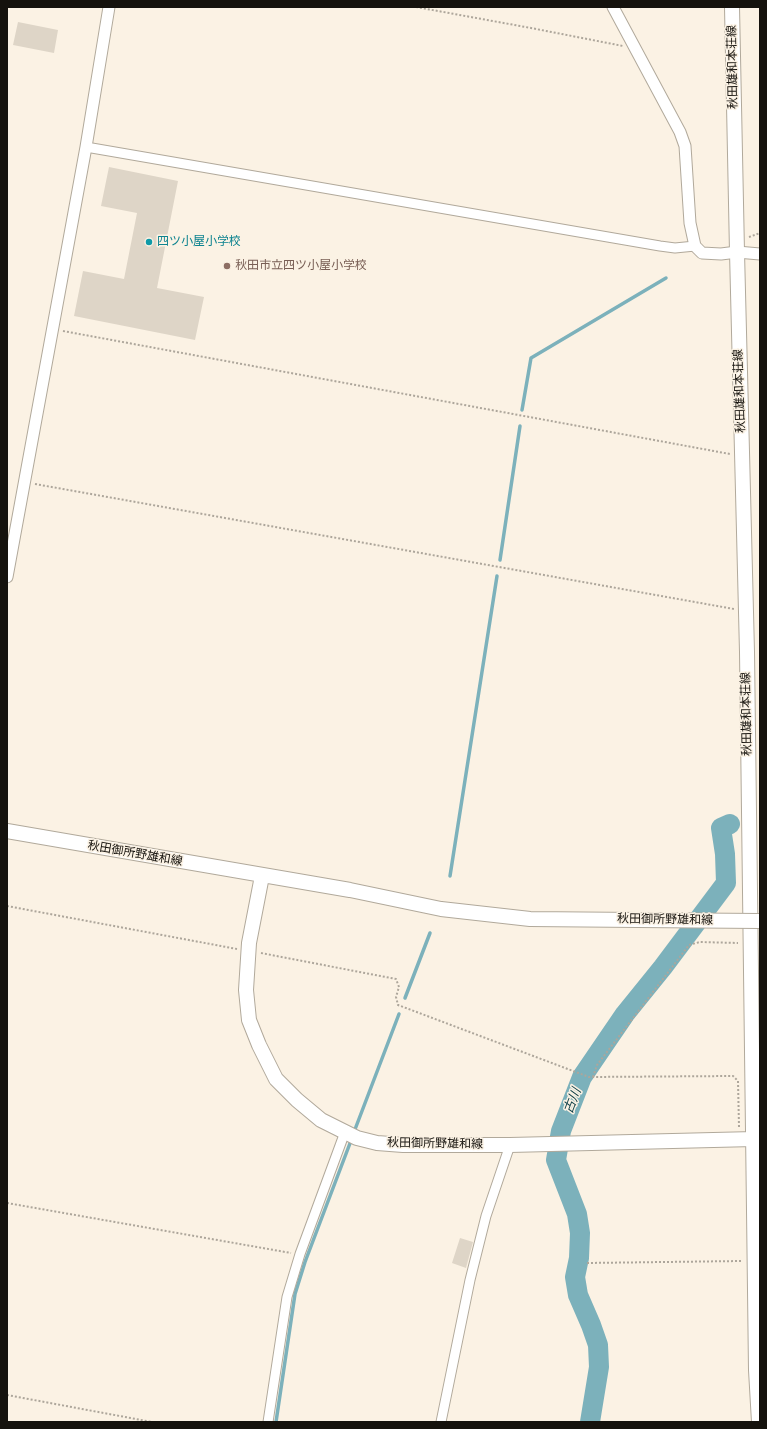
<!DOCTYPE html>
<meta charset="utf-8">
<style>
body{margin:0}
#map{position:relative;width:767px;height:1429px;overflow:hidden;background:#fbf2e4;font-family:"DejaVu Sans",sans-serif}
canvas{display:block}
.frame{position:absolute;inset:0;border:8px solid #15120d;pointer-events:none}
</style>
<div id="map">
<canvas width="767" height="1429"></canvas>
<div class="frame"></div>
</div>
<script>
const c = document.querySelector('canvas').getContext('2d');
c.lineJoin = 'round';
function trace(path, color, width, dash) { c.strokeStyle = color; c.lineWidth = width; c.lineCap = dash ? 'butt' : 'round'; c.setLineDash(dash || []); c.stroke(path); }
function fillPath(path, color) { c.fillStyle = color; c.fill(path, 'evenodd'); }
function label(font, color, halo, rows, align = 'center') {
  c.font = font + ' "DejaVu Sans","Noto Sans JP",sans-serif'; c.lineWidth = 3; c.setLineDash([]); c.textBaseline = 'middle'; c.strokeStyle = halo; c.fillStyle = color; for (const [text, x, y, turn = 0] of rows) {
    c.save(); c.translate(x, y); c.rotate((+turn || 0) * Math.PI / 180); c.textAlign = isNaN(turn) ? turn : align; if (halo) c.strokeText(text, 0, 0); c.fillText(text, 0, 0); c.restore();
  }
}
const stream = new Path2D(`
 M522,410L531,358L666,278
 M500,560L520,426
 M450,876L497,576
 M405,998L430,933
 M354,1132L399,1014
 M276,1422L295,1294L305,1262L352,1138`);
const river = new Path2D(`
 M590,1422L599,1367L598,1345L591,1325L578,1295L575,1277L579,1258L580,1233L577,1214L556,1160L561,1131L582,1077L625,1014L663,967L726,883L725,854L721,828L730,824`);
const building = new Path2D(`
 M18,22L58,30L54,53L13,45Z
 M109,167L178,181L157,288L204,297L195,340L74,316L83,271L124,279L137,213L101,206Z
 M460,1238L473,1242L466,1268L452,1263Z`);
const path = new Path2D(`
 M416,7L531,28L623,46
 M749,237L760,233
 M63,331L730,454
 M35,484L734,609
 M7,906L237,949
 M261,953L396,979L399,987L396,997L398,1005L589,1077L733,1076L738,1081L739,1127
 M593,1077L597,1065L689,945L700,942L738,943
 M7,1203L291,1253
 M587,1263L742,1261
 M7,1395L152,1422`);
const minor = new Path2D(`
 M86,147L660,246L675,248L695,246
 M268,1422L287,1297L300,1254L345,1132
 M441,1422L470,1280L486,1216L510,1145`);
const tertiary = new Path2D(`
 M613,7L680,132L685,146L690,223L695,246L702,253L721,254L737,252L760,254
 M7,577L86,147L109,7`);
const primary = new Path2D(`
 M732,7L737,252L747,652L756,1370L759,1422
 M7,831L350,890L441,909L530,919L638,920
 M262,876L249,943L246,990L249,1020L259,1045L276,1079L297,1100L321,1120L357,1138L377,1143L403,1145H510L754,1139`);
const primaryBridge = new Path2D(`
 M638,920L760,921`);
const markers = [
 [149,242,4,"#0f9aa8"],
 [227,266,4,"#8d6e63"]
];
const streetNames = [
 ["秋田雄和本荘線",733,67,-91],
 ["秋田雄和本荘線",740,391,-92],
 ["秋田雄和本荘線",747,714,-91],
 ["秋田御所野雄和線",135,854,10],
 ["秋田御所野雄和線",665,920,1],
 ["秋田御所野雄和線",435,1144,1]
];
const cultureNames = [
 ["四ツ小屋小学校",157,242]
];
const educationNames = [
 ["秋田市立四ツ小屋小学校",235,266]
];
const waterNames = [
 ["古川",573,1101,-69]
];
trace(stream, '#7cb1bb', 3.5);
trace(river, '#7cb1bb', 20);
fillPath(building, '#ded5c7');
trace(minor, '#b1a99b', 11);
trace(tertiary, '#b1a99b', 13);
trace(primary, '#b1a99b', 16);
trace(path, '#ada69b', 2, [2, 2]);
trace(minor, '#fff', 9);
trace(tertiary, '#fff', 11);
trace(primary, '#fff', 14);
trace(primaryBridge, '#b1a99b', 16, []);
trace(primaryBridge, '#fff', 14);
for (const [x, y, r, color] of markers) { const dot = new Path2D(); dot.arc(x, y, r, 0, 2 * Math.PI); c.fillStyle = color; c.fill(dot); trace(dot, '#fbf2e4', 1.5); }
label('12px', '#15120d', '#fbf2e4', streetNames);
label('12px', '#0d838f', '#fbf2e4', cultureNames, 'left');
label('12px', '#785e54', '#fbf2e4', educationNames, 'left');
label('italic 13px', '#0b3d46', '#fbf2e4', waterNames);
</script>
